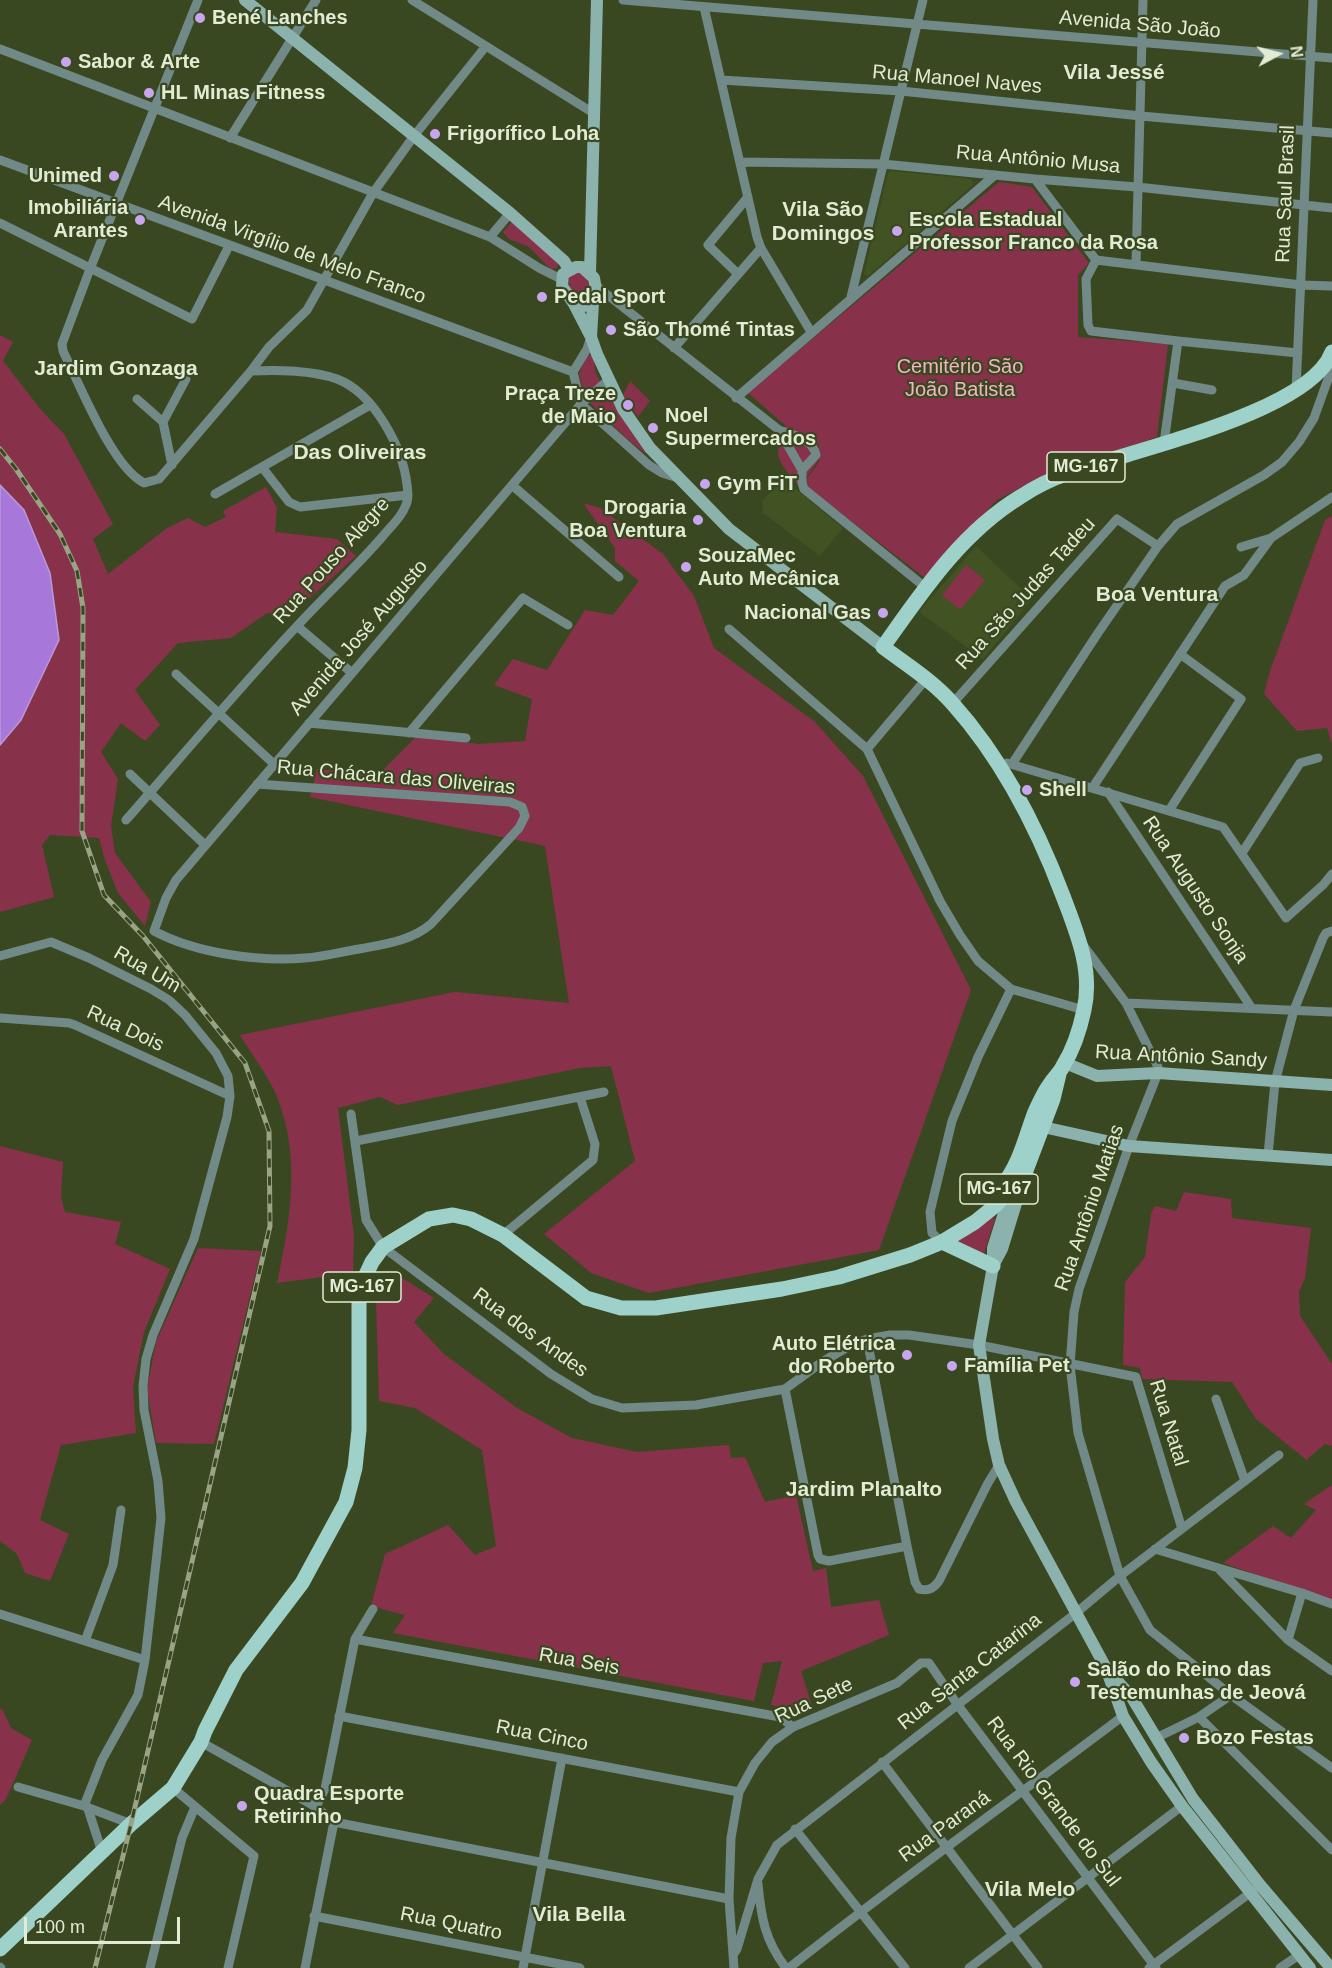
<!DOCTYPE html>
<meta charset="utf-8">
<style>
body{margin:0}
#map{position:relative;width:1332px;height:1968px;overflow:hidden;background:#3a4821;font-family:Arial,sans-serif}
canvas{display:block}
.north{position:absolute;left:1248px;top:24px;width:60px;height:60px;-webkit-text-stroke:4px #3a4821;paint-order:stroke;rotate:83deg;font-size:16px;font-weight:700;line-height:24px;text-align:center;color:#e2ebd4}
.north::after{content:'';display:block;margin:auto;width:21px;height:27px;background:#e2ebd4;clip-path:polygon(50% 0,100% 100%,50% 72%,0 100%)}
.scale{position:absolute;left:24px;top:1917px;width:156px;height:27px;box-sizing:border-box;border:3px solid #e2ebd4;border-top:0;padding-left:8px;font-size:18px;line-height:21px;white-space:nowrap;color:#e2ebd4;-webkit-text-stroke:4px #3a4821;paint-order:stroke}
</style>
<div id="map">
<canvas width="1332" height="1968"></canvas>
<div class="north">N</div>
<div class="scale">100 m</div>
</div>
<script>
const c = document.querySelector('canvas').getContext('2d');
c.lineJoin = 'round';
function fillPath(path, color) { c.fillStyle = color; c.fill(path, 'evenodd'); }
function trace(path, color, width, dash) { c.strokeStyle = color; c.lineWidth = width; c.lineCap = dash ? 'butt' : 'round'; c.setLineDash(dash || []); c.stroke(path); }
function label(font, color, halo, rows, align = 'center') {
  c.font = font + ' Arial,sans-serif'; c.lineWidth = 4.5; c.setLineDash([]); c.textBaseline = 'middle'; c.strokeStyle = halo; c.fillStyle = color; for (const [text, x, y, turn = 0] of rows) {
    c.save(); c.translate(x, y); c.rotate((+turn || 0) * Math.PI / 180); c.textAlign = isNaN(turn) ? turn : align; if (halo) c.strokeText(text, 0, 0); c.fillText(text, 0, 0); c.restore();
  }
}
const built = new Path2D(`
 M891,171L971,179L973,185L868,276L864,274L888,173Z
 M785,477L796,489L843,528L820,556L763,513L762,501Z
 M976,546L1032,599L983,659L919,612Z`);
const green = new Path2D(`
 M999,182L1032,187L1089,263L1078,275V337L1168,344L1157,437L1042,476L997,500L925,578L803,484L819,462V445L787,426L818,445V461L803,482L796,483C776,458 773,455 786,426L748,393Z
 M512,222L562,262L556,268L551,269L529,247L509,239L503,232Z
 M577,272C589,275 590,284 590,295L586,298C574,297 567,287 569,275Z
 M0,335L13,342L3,361L42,411L64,434L113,524L93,539L108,574L167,528L188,518L205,527L226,517L223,511L266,487L277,508L275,532L337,539L356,556L293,613H267L231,638L178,643L135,690L160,725L145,741L121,723L101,752L118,779L111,826L115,853L151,902L145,926L118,893L105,860L99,838L50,835L42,845L54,897L0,912V745L21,720L59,640L50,572L24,510L0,485Z
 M588,354L594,357L595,371L601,384L585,398L579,374Z
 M630,381L650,401L638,417L623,395Z
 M603,388L647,455L626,438L589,402Z
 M583,503L600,508L663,554L694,596L714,648L815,722L863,776L971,990L879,1250L649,1293L591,1273L544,1234L635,1161L611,1066L580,1068L398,1105L380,1097L338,1108L354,1236L353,1273L277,1283C290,1221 301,1160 278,1099C270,1078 252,1055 240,1035L455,992L569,1003L545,846L310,797L317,769L379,774L417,736L479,744L525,741L532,699L494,685L513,659L547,670L585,610L613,615L639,581L615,561V548Z
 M1332,516V745L1327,728L1297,731L1264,694L1269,674L1325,520Z
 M966,565L985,580L960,610L942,595Z
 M0,1146L63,1162L61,1197L65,1212L121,1222L115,1244L170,1269L144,1332L133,1387L136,1433L61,1445L40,1520L69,1534L50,1581L25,1573L17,1554L0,1541Z
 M1184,1192L1231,1199L1232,1218L1311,1228L1305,1278L1299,1292L1300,1316L1332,1364V1446L1325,1444L1307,1459L1309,1462L1256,1419L1232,1382L1142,1379L1140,1368L1123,1365L1125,1282L1145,1257L1151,1214L1155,1206L1176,1211Z
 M991,1216L995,1219L982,1259L951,1244Z
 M198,1248L261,1251L214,1444L156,1443L147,1389L156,1342Z
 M389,1270L434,1298L414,1322L444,1354L517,1408L572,1438L637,1452L729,1445L731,1458L745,1457L765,1502L796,1495L813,1571L826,1568L831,1607L879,1600L889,1635L801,1671L812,1706L801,1712L771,1705L782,1661L763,1663L754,1701L393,1633L405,1615L371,1606L385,1554L448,1525L475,1555L496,1546L482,1450L415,1408L379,1401L376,1301Z
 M1332,1485V1601L1223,1563L1273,1526L1291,1538L1316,1510L1304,1504Z
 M0,1708L2,1709L11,1728L32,1740L6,1799L0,1805Z`);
const water = new Path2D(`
 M0,485L24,510L50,573L59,640L21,720L0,745Z`);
const street = new Path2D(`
 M198,0L90,269L62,344L63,351C80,385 112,467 144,483L159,479L251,371L269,347L307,310L373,193L414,136L486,46
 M412,0L595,114
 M623,0L1332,58
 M704,7L757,237L761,248L811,332
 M0,49L490,237L539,268L561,279
 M721,80L901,91L1141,116L1332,133
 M230,138L316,0
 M0,160L573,372
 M740,162L883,164L1035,179L1137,187L1332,208
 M1035,179L1096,260L1301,285L1332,286
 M0,223L192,319L229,246
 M490,237L510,213
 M1096,260L1086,279L1088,325L1091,331L1178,341L1298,353
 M1136,264L1143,0
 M738,274L708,245L748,197
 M595,285L779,430C793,435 813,439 816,455L802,470L779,430
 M851,297L923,0
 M591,337L587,349L573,372L581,404L649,465L662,473L678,478
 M674,348L761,248
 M1173,383L1212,390
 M1296,390L1313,0
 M736,398L995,175
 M137,399L163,422
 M1164,443L1178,341
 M172,465L163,422L186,379
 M262,467L289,502L300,507L408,495
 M802,470V483L804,489L925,587
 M513,486L619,577
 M215,494L370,405
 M1241,547L1271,538L1332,497
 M297,626L352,673
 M729,629L867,749L940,901L960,935L978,961L1011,989
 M176,674L274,764
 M953,703L1117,519L1158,546
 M309,723L466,738
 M409,733L523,598L568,625
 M867,749L927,678
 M1007,763L1223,827L1286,918L1323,885L1332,874
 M1012,764L1098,633L1158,546L1177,524L1264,475L1282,462L1299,442L1314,418L1328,379L1330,360
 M130,774L205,845
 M257,784L510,802L522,807L525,816L519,828L431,924C411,941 385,944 359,949C341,952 323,957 305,958C258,962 195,953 154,931L166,898L176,880L581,404L608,380
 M1093,787L1225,586L1244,575L1271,538
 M1108,792L1251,1007
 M1170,809L1241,699L1180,654
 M126,820C183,755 239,688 298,625C326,595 356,567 383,536C390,527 401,518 405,507C409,500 408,492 407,485C403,448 374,393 337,379C311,370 279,370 251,371
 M1242,853L1300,763L1318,758
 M1083,945L1126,1003L1158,1067V1073L1129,1146L1079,1289L1074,1312L1070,1365L1078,1433L1120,1576L1150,1630L1231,1695L1332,1768
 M0,956L51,942L89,958L151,989L169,1000L185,1015L216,1053L228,1076L230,1096L227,1117L194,1239L153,1335L146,1359L143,1386L144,1410L158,1481L161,1518L145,1660L138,1695L102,1760L84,1806
 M1126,1003L1332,1012
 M0,1018L69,1023L75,1025L230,1096
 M351,1114L366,1220L383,1247L551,1374L592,1399L622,1408L696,1405L785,1389L822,1362L851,1345L867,1339L890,1335H909L979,1345L1136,1377L1182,1529
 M356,1141L604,1092
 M1268,1155L1275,1082L1294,1010L1323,938L1326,933L1332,931
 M503,1235L593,1160L595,1144L580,1097
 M942,1242L932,1233L930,1212L952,1121L978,1057L1011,989L1084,1010
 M867,1339L907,1546L915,1582L919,1589C928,1591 933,1589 939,1581L988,1483L999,1465
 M785,1389L818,1555L820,1559L829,1561L907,1546
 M1216,1399L1245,1481
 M1155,1549L1302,1593L1332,1604
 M1220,1570L1288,1640L1332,1671
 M0,1614L145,1660
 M355,1639L780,1717L793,1727
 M1288,1640L1302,1593
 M85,1641L113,1565L121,1510
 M339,1716L739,1792
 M1199,1717L1332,1850
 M1156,1738L1199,1717L1231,1695
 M201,1742L316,1807L334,1822L729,1899
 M882,1762L1038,1968
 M18,1787L84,1806L131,1824
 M173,1788L254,1856L228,1968
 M316,1807L325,1789L355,1639L373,1609
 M88,1809L102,1852
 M795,1829L905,1968
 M758,1884C761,1917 765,1941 786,1968
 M314,1916L580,1968
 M733,1955L737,1949L758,1879L777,1845L1076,1613L1120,1576L1279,1455
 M0,1967L1,1968
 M150,1968L182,1838L195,1807
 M305,1968L334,1822
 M523,1968L562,1758
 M734,1968L729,1899L731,1838L739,1792L755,1763L772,1742L793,1727L897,1683L921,1663H929L957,1704L1156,1968
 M789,1968C898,1881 1012,1800 1123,1716
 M969,1968L1182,1806
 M1149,1968L1254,1890
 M1280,1968L1299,1955`);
const secondary = new Path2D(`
 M245,0L510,213L564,261L569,269
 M576,267H582L594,278C598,296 597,311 574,304L562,286L563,274Z
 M590,273L597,0
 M593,303L591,337L597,354L623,409L650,448L729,529L883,647
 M574,304L590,335
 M1065,1063L1097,1076L1158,1073L1332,1085
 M1043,1127L1129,1146L1332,1160
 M1011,1191L993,1248V1266L979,1345L993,1439L999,1465L1016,1502L1106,1668L1123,1716L1151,1762L1182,1806L1310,1968
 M995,1262L1002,1249L1025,1174
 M1109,1672L1131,1696L1193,1799L1260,1885L1331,1968`);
const primary = new Path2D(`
 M1002,1186C1020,1164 1025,1138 1035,1112C1039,1103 1044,1092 1050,1084C1054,1077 1060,1073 1063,1066C1073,1050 1080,1029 1084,1010C1093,970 1077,933 1063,896C1037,827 1003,760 953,704C933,681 907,665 883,647C922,592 961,533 1020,497C1035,487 1051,479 1069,473C1128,451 1310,413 1332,352
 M942,1242L993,1266
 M0,1949L131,1824L173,1788L201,1742L205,1731L236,1670L302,1583L346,1502L355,1468L359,1430V1303L364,1279L372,1262L383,1247L429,1219L453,1215L471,1219L503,1235L586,1298L621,1308H656L782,1289L839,1277L910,1255L942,1242L975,1222L996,1205L1025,1173L1053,1099L1059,1074`);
const rail = new Path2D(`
 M0,449L16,469L60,534L77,571L83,608L82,831L104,895L143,936L245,1063L269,1131L270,1226L131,1824L95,1968`);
const markers = [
 [200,18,6,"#c8a6ef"],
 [66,62,6,"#c8a6ef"],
 [149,93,6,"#c8a6ef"],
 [435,134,6,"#c8a6ef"],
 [114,176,6,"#c8a6ef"],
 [140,220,6,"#c8a6ef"],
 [897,231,6,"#c8a6ef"],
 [542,297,6,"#c8a6ef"],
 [611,330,6,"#c8a6ef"],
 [628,405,6,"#c8a6ef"],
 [653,428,6,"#c8a6ef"],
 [705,484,6,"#c8a6ef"],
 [698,520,6,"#c8a6ef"],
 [686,567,6,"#c8a6ef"],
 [883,613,6,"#c8a6ef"],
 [1027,790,6,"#c8a6ef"],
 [907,1355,6,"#c8a6ef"],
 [952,1366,6,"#c8a6ef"],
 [1075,1682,6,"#c8a6ef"],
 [1184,1738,6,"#c8a6ef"],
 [242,1806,6,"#c8a6ef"]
];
const shields = [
 [1086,467,78],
 [999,1189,78],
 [362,1287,78]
];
const shieldNames = [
 ["MG-167",1086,467],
 ["MG-167",999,1189],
 ["MG-167",362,1287]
];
const poiNames = [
 ["Bené Lanches",212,18],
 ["Sabor & Arte",78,62],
 ["HL Minas Fitness",161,93],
 ["Frigorífico Loha",447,134],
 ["Unimed",102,176,"right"],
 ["Imobiliária",128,208,"right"],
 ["Arantes",128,231,"right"],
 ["Escola Estadual",909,220],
 ["Professor Franco da Rosa",909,243],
 ["Pedal Sport",554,297],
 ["São Thomé Tintas",623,330],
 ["Praça Treze",616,394,"right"],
 ["de Maio",616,417,"right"],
 ["Noel",665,416],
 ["Supermercados",665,439],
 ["Gym FiT",717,484],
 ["Drogaria",686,508,"right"],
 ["Boa Ventura",686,531,"right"],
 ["SouzaMec",698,556],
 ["Auto Mecânica",698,579],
 ["Nacional Gas",871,613,"right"],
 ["Shell",1039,790],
 ["Auto Elétrica",895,1344,"right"],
 ["do Roberto",895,1367,"right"],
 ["Família Pet",964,1366],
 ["Salão do Reino das",1087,1670],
 ["Testemunhas de Jeová",1087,1693],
 ["Bozo Festas",1196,1738],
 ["Quadra Esporte",254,1794],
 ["Retirinho",254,1817]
];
const streetNames = [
 ["Avenida São João",1140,25,5],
 ["Rua Manoel Naves",957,80,5],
 ["Rua Antônio Musa",1038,160,5],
 ["Rua Saul Brasil",1286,194,-88],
 ["Avenida Virgílio de Melo Franco",292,250,20],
 ["Rua Pouso Alegre",332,561,-48],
 ["Rua São Judas Tadeu",1026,594,-48],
 ["Avenida José Augusto",359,638,-49],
 ["Rua Chácara das Oliveiras",396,778,5],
 ["Rua Augusto Sonja",1195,890,56],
 ["Rua Um",147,970,30],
 ["Rua Dois",125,1029,25],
 ["Rua Antônio Sandy",1181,1057,3],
 ["Rua Antônio Matias",1090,1208,-71],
 ["Rua dos Andes",530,1333,36],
 ["Rua Natal",1168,1423,73],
 ["Rua Seis",579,1662,10],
 ["Rua Santa Catarina",970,1672,-38],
 ["Rua Sete",814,1701,-25],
 ["Rua Cinco",542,1736,11],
 ["Rua Rio Grande do Sul",1053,1802,53],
 ["Rua Paraná",945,1827,-36],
 ["Rua Quatro",451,1924,11]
];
const parkNames = [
 ["Cemitério São",960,367],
 ["João Batista",960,390]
];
const neighbourhoodNames = [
 ["Vila Jessé",1114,73],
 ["Vila São",823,210],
 ["Domingos",823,234],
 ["Jardim Gonzaga",116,369],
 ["Das Oliveiras",360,453],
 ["Boa Ventura",1157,595],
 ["Jardim Planalto",864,1490],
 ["Vila Melo",1030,1890],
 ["Vila Bella",579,1915]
];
fillPath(built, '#415223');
fillPath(green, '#87324a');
fillPath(water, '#a877da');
trace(water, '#b99ad8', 1.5);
trace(street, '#728a87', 9);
trace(secondary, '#8bb2ad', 12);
trace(primary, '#9ed1ca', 15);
trace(rail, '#99a486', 5);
trace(rail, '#3a4821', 3, [9]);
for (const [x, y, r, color] of markers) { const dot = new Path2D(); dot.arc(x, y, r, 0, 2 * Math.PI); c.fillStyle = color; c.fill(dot); trace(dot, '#3a4821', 2); }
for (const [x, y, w] of shields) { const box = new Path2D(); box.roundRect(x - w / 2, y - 15, w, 30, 4.5); c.fillStyle = '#3a4821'; c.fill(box); trace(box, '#e2ebd4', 1.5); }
label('bold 18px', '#e2ebd4', null, shieldNames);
label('bold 20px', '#e2ebd4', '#3a4821', poiNames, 'left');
label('20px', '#e2ebd4', '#3a4821', streetNames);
label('20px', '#f0b4c0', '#3a4821', parkNames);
label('bold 21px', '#e2ebd4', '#3a4821', neighbourhoodNames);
</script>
